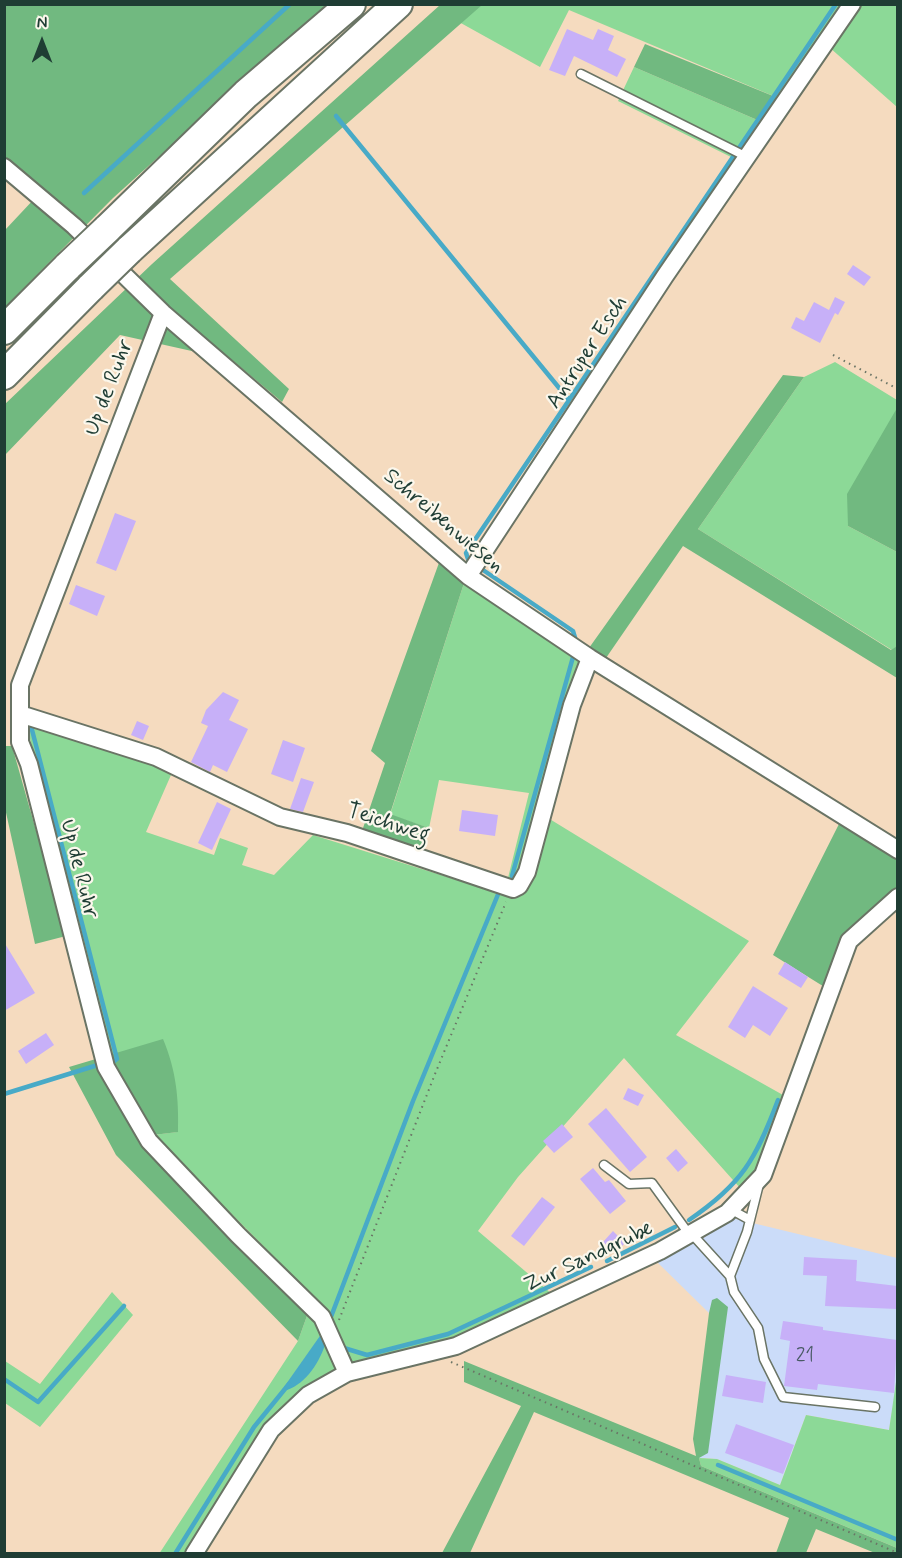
<!DOCTYPE html>
<style>
body{margin:0}
#map{position:relative;width:902px;height:1558px;overflow:hidden;background:#f5dbbf;font-family:Mynerve,sans-serif}
canvas{display:block}
.frame{position:absolute;inset:0;border:6px solid #1f3d34;pointer-events:none}
.north{position:absolute;left:12px;top:12px;width:60px;height:60px;-webkit-text-stroke:4px #fbf7ec;paint-order:stroke;rotate:0deg;font-size:16px;font-weight:700;line-height:24px;text-align:center;color:#1f3d34}
.north::after{content:'';display:block;margin:auto;width:21px;height:27px;background:#1f3d34;clip-path:polygon(50% 0,100% 100%,50% 72%,0 100%)}
</style>
<div id="map">
<canvas width="902" height="1558"></canvas>
<div class="frame"></div>
<div class="north">N</div>
</div>
<script>
const c = document.querySelector('canvas').getContext('2d');
c.lineJoin = 'round';
function fillPath(path, color) { c.fillStyle = color; c.fill(path, 'evenodd'); }
function trace(path, color, width, dash) { c.strokeStyle = color; c.lineWidth = width; c.lineCap = dash ? 'butt' : 'round'; c.setLineDash(dash || []); c.stroke(path); }
function label(font, color, halo, rows, align = 'center') {
  c.font = font + ' Mynerve,sans-serif'; c.lineWidth = 4.5; c.setLineDash([]); c.textBaseline = 'middle'; c.strokeStyle = halo; c.fillStyle = color; for (const [text, x, y, turn = 0] of rows) {
    c.save(); c.translate(x, y); c.rotate((+turn || 0) * Math.PI / 180); c.textAlign = isNaN(turn) ? turn : align; if (halo) c.strokeText(text, 0, 0); c.fillText(text, 0, 0); c.restore();
  }
}
const built = new Path2D(`
 M732,1218L897,1258L898,1375L889,1430L806,1415L780,1485L717,1459L699,1458L710,1308L709,1313L656,1261L702,1239Z`);
const green = new Path2D(`
 M482,4L897,5V107L829,47L778,98L569,10L540,67L459,22Z
 M634,67L762,122L737,160L618,101Z
 M835,362L897,400V408L848,526L897,552V646L892,650L698,529L804,377Z
 M464,583L581,661L520,869L507,882L529,793L439,780L429,828L390,815Z
 M26,723L152,761L171,775L146,832L214,855L220,838L248,848L242,865L274,875L313,835L505,895L525,892L548,818L749,941L676,1035L783,1095L758,1170L741,1189L624,1058L518,1177L478,1231L552,1294L454,1340L352,1365L325,1308L153,1135L177,1132L109,1055Z
 M112,1292L133,1315L40,1427L5,1403V1361L40,1384Z
 M308,1313L321,1328L339,1368L301,1390L265,1429L186,1553L159,1554L298,1341Z
 M897,1375V1548L701,1466L699,1458L717,1459L780,1485L806,1415L889,1430Z`);
const forest = new Path2D(`
 M5,5H327L113,198L5,307V230L35,198L5,172Z
 M440,5H482L170,279L289,389L282,402L232,360L120,335L5,455L4,405L152,264Z
 M645,44L778,98L762,122L634,67Z
 M783,375L804,377L698,529L891,650L897,646V678L683,546L606,658L589,648Z
 M897,408V552L848,526L847,494Z
 M440,560L464,583L390,814L429,828L423,854L361,834L385,763L371,751Z
 M4,746H12L66,936L35,944L5,808Z
 M840,822L897,844V891L847,938L826,988L773,955Z
 M163,1039C176,1070 179,1098 178,1132L153,1135L140,1143L308,1313L298,1341L116,1155L69,1067Z
 M717,1298L728,1307L708,1453L699,1458L701,1466L897,1548V1553H875L816,1529L806,1553H776L789,1518L534,1412L470,1553H442L521,1406L464,1382V1361L696,1456L693,1439L709,1313L712,1300Z`);
const water = new Path2D(`
 M322,1333L326,1342C320,1361 307,1383 287,1390L284,1387Z`);
const stream = new Path2D(`
 M336,116L569,400
 M84,193L290,4
 M468,559L466,553L836,4
 M483,570L573,631L576,641
 M31,726L117,1059L113,1062
 M512,876L573,657
 M4,1094L101,1064
 M689,1220C742,1184 756,1159 778,1100
 M607,1261L675,1227
 M329,1322L413,1101L499,892
 M344,1348L367,1355L448,1334L591,1267
 M4,1379L38,1402L124,1306
 M718,1465L898,1540
 M175,1554L254,1427L289,1384`);
const building = new Path2D(`
 M567,29L593,40L598,29L614,36L608,50L626,59L617,77L574,56L565,76L549,70Z
 M853,265L871,277L864,286L847,274Z
 M835,297L845,302L838,315L835,313L820,343L791,328L796,317L804,321L814,302L829,310Z
 M115,513L136,521L116,571L96,563Z
 M76,585L105,596L97,616L69,604Z
 M223,692L239,700L229,720L248,729L227,772L213,765L210,772L191,762L208,726L201,723L206,710Z
 M137,721L149,726L143,740L131,735Z
 M283,740L305,748L293,782L271,774Z
 M301,778L314,782L303,812L290,809Z
 M217,802L231,809L212,850L198,843Z
 M462,810L498,815L495,836L459,831Z
 M4,942L35,993L4,1011Z
 M785,962L808,977L801,988L778,974Z
 M753,986L788,1008L770,1036L753,1025L745,1038L728,1027Z
 M46,1033L54,1045L26,1064L18,1051Z
 M628,1088L644,1095L638,1106L623,1099Z
 M606,1108L647,1157L630,1172L588,1124Z
 M562,1124L573,1137L554,1153L543,1141Z
 M676,1149L688,1163L678,1172L666,1158Z
 M593,1168L605,1182L609,1180L626,1201L610,1214L580,1179Z
 M542,1197L555,1207L524,1246L511,1236Z
 M613,1231L625,1243L615,1253L603,1242Z
 M804,1257L857,1260L856,1281L897,1286V1309L825,1306L827,1276L803,1275Z
 M783,1321L823,1327V1330L897,1340L894,1393L818,1384L817,1390L784,1386L790,1341L780,1339Z
 M726,1375L766,1382L763,1403L722,1396Z
 M736,1424L794,1445L783,1474L725,1453Z`);
const path = new Path2D(`
 M833,355L898,389
 M339,1320L435,1074L506,902
 M451,1362L898,1553`);
const service = new Path2D(`
 M581,74L747,157
 M604,1165L629,1184L652,1183L689,1234
 M730,1209L750,1220
 M691,1233L730,1276L734,1292L758,1328L764,1359L783,1397L875,1407
 M730,1276L747,1232L759,1184`);
const minor = new Path2D(`
 M4,167L74,226L163,313L468,576L590,658L898,850
 M163,313L20,685V742L29,764L106,1067L149,1141L238,1235L322,1317L347,1373
 M468,576L665,276L852,4
 M20,714L156,757L280,817L347,833L513,889L519,886L527,872L572,705L590,658
 M194,1554L271,1430L308,1395L347,1373L456,1346L660,1251L727,1213L763,1175L849,941L898,897`);
const motorway = new Path2D(`
 M107,229L246,94L351,4
 M129,250L398,4
 M4,330L68,266
 M4,375L91,287`);
const motorwayBridge = new Path2D(`
 M68,266L107,229
 M91,287L129,250`);
const numberNames = [
 ["21",805,1357]
];
const streetNames = [
 ["Antruper Esch",588,353,-57],
 ["Up de Ruhr",110,388,-69],
 ["Schreibenwiesen",443,522,40],
 ["Teichweg",388,824,18],
 ["Up de Ruhr",78,869,76],
 ["Zur Sandgrube",589,1258,-25]
];
fillPath(built, '#cbdcf9');
fillPath(green, '#8cd997');
fillPath(forest, '#71b980');
fillPath(water, '#48aac7');
trace(stream, '#48aac7', 4.5);
fillPath(building, '#c7b0f8');
trace(service, '#6a7465', 11);
trace(minor, '#6a7465', 20);
trace(motorway, '#6a7465', 32);
trace(path, '#6a7465', 2, [1.5, 4.5]);
trace(service, '#fff', 8);
trace(minor, '#fff', 16);
trace(motorway, '#fff', 28);
trace(motorwayBridge, '#6a7465', 32, []);
trace(motorwayBridge, '#fff', 28);
label('20px', '#495a65', null, numberNames);
label('22px', '#1f3d34', '#fbf7ec', streetNames);
</script>
